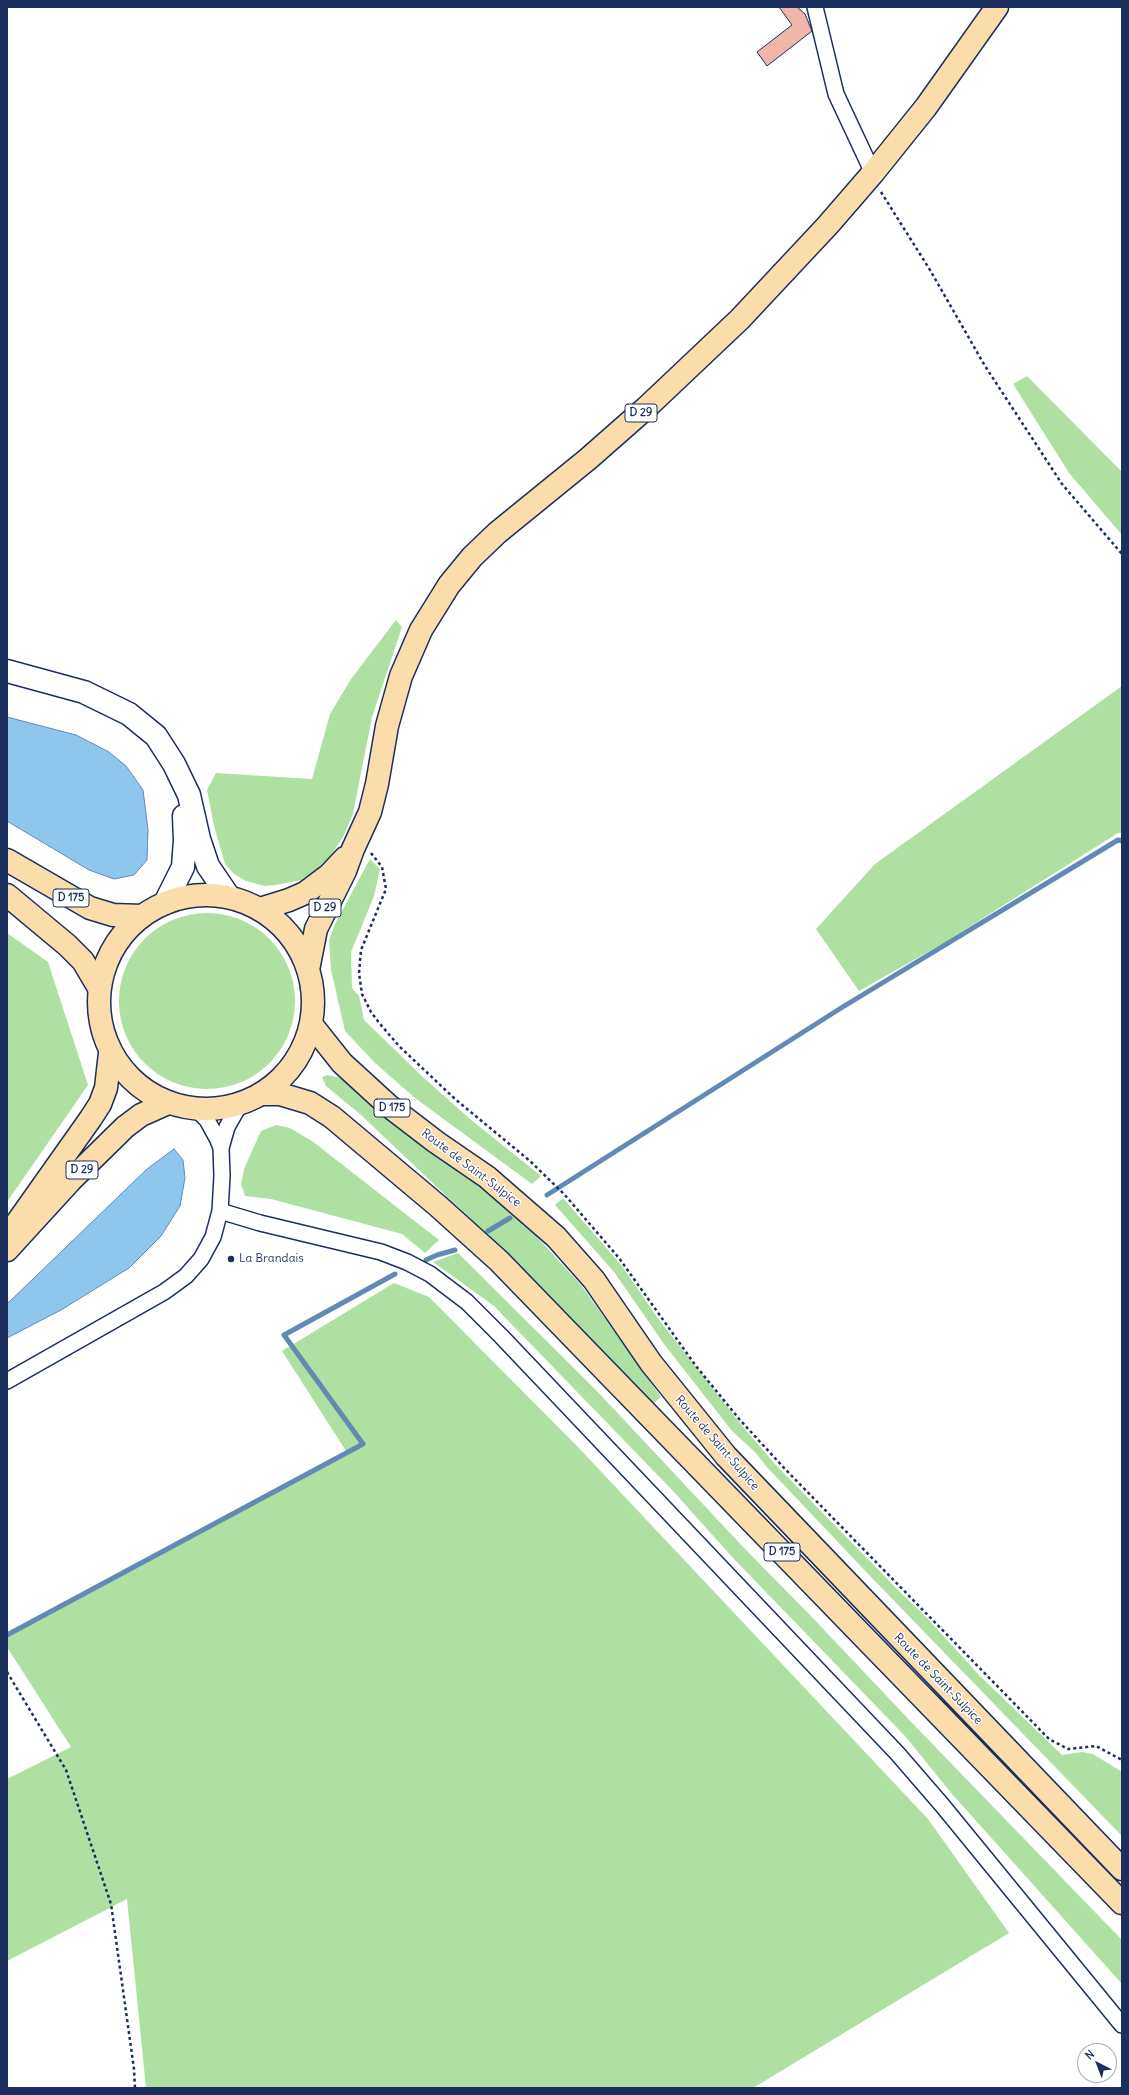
<!DOCTYPE html>
<html>
<head>
<meta charset="utf-8">
<style>
	body { margin:0 }
	#map { position:relative; width:1129px; height:2095px; overflow:hidden; background:#fff; font-family:Delius,sans-serif }
	canvas { display:block }
	.frame { position:absolute; inset:0; border:8px solid #1b2f5e; pointer-events:none }
	.north { position:absolute; left:1077px; top:2043px; width:40px; height:40px; box-sizing:border-box; background:#fff; border:1px solid #a4acbf; border-radius:50%; rotate:318deg; font-size:11px; font-weight:700; line-height:16px; text-align:center; color:#1b2f5e }
	.north::after { content:''; display:block; margin:auto; width:14px; height:18px; background:#1b2f5e; clip-path:polygon(50% 0,100% 100%,50% 72%,0 100%) }
</style>
</head>
<body>
<div id="map">
<canvas width="1129" height="2095"></canvas>
<div class="frame"></div>
<div class="north">N</div>
</div>
<script>
const c = document.querySelector('canvas').getContext('2d');
c.lineJoin = 'round';
function fill(path, color) { c.fillStyle = color; c.fill(path, 'evenodd'); }
const poly = rows => new Path2D(rows.map(r => 'M' + r).join(''));
function stroke(path, color, width, dash) { c.strokeStyle = color; c.lineWidth = width; c.lineCap = dash ? 'butt' : 'round'; c.setLineDash(dash || []); c.stroke(path); }
function drawText(font, color, halo, rows, align = 'center') {
  c.font = font + ' Delius,sans-serif'; c.lineWidth = 3; c.setLineDash([]); c.textBaseline = 'middle'; c.strokeStyle = halo; c.fillStyle = color; for (const [text, x, y, turn = 0] of rows) {
    c.save(); c.translate(x, y); c.rotate((+turn || 0) * Math.PI / 180); c.textAlign = isNaN(turn) ? turn : align; if (halo) c.strokeText(text, 0, 0); c.fillText(text, 0, 0); c.restore();
  }
}
fill(poly([
	[1027,376,1122,472,1122,535,1069,473,1013,384],
	[396,620,402,627,372,717,353,814,343,837,331,855,318,868,301,880,276,885,264,886,246,881,234,874,225,864,214,826,207,790,216,773,312,779,330,714,351,679],
	[1122,686,1122,833,1118,833,942,944,859,991,816,929,875,864],
	[370,859,380,869,374,896,351,952,352,988,359,996,364,1020,424,1078,470,1119,541,1176,532,1184,415,1098,375,1063,345,1031,331,970,329,940,335,924],
	'119 1001a88 88 0 1 1 176 0a88 88 0 1 1-176 0Z',
	[7,933,48,962,88,1085,7,1202],
	[328,1075,340,1078,402,1131,468,1177,539,1239,581,1285,661,1397,653,1404,515,1261,361,1115,326,1086,322,1077],
	[276,1125,290,1128,312,1141,439,1240,425,1253,402,1234,271,1199,245,1196,241,1184,244,1169,261,1131],
	[563,1198,622,1266,657,1317,739,1422,774,1463,898,1590,926,1617,979,1675,1062,1755,1082,1752,1093,1754,1122,1772,1122,1836,870,1576,766,1466,755,1452,732,1431,664,1344,614,1272,555,1205],
	[458,1253,596,1390,745,1549,809,1614,916,1727,1122,1940,1122,1984,952,1794,905,1736,734,1559,673,1491,494,1306,433,1262],
	[394,1283,429,1297,576,1445,928,1819,1009,1933,753,2088,146,2088,127,1899,7,1961,7,1779,71,1747,7,1647,7,1636,348,1454,282,1351]
]), '#ade0a1');
const water = poly([
	[7,717,76,735,109,752,126,766,143,790,148,830,147,860,134,875,114,879,89,870,7,821,7,717],
	[174,1149,183,1160,185,1178,180,1206,161,1236,129,1268,61,1310,7,1338,7,1304,147,1169,174,1149]
]);
fill(water, '#8fc6ed');
stroke(water, '#618ab4', 1);
stroke(poly([
	[547,1195,841,1008,1118,840,1122,841],
	[488,1231,510,1218],
	[426,1260,437,1255,455,1250],
	[7,1635,363,1444,284,1335,395,1274]
]), '#618ab4', 5);
const building = poly([
	[779,7,797,7,805,14,812,31,767,66,757,52,792,25,779,7]
]);
fill(building, '#f0b6aa');
stroke(building, '#1b2f5e', 1);
const street = poly([
	[815,7,836,94,873,173],
	[221,1148,227,1127,240,1104],
	[220,1211,260,1223,381,1252,407,1262,430,1274,467,1302,501,1336,897,1753,942,1805,1122,2025],
	[7,1381,164,1292,186,1276,201,1259,213,1237,220,1211,222,1176,221,1148,218,1140,207,1120,197,1110]
]);
const secondary = poly([
	[7,671,84,692,129,714,156,736,174,764,189,795,199,839,208,866,229,897],
	[165,903,183,867,185,840,184,816]
]);
const primary = poly([
	'99 1002a107 107 0 1 1 214 0a107 107 0 1 1-214 0Z',
	[260,909,289,900,305,893,329,875,345,858],
	[308,970,316,929,345,871,353,849,370,812,377,784,387,726,401,676,421,630,449,585,472,557,497,533,588,459,646,408,740,319,828,225,873,173,926,107,997,7],
	[16,1224,91,1118,100,1104,106,1088,110,1053],
	[7,1250,71,1180,125,1127,141,1115,168,1103]
]);
const highway = poly([
	[7,860,90,908,113,915,142,916],
	[7,895,67,945,83,961,99,988],
	[311,1024,342,1063,389,1106,436,1142,487,1177,556,1237,594,1280,651,1363,726,1456,1122,1869],
	[262,1094,280,1094,310,1103,332,1117,438,1206,499,1261,1122,1903]
]);
stroke(street, '#1b2f5e', 18);
stroke(secondary, '#1b2f5e', 25);
stroke(primary, '#1b2f5e', 25);
stroke(highway, '#1b2f5e', 25);
stroke(poly([
	[881,192,930,270,985,366,1062,484,1122,554],
	[371,853,382,867,386,889,361,950,359,973,362,994,371,1012,380,1024,399,1046,455,1099,530,1161,564,1194,619,1258,696,1366,740,1420,785,1469,1049,1739,1068,1749,1096,1746,1122,1760],
	[7,1672,66,1770,111,1904,134,2069,135,2088]
]), '#1b2f5e', 2.5, [3, 3]);
stroke(street, '#fff', 15);
stroke(secondary, '#fff', 22);
stroke(primary, '#fbdcab', 22);
stroke(highway, '#fbdcab', 22);
for (const [x, y, r, color] of [
	[231,1259,4,"#1b2f5e"]
]) { const dot = new Path2D(); dot.arc(x, y, r, 0, 2 * Math.PI); c.fillStyle = color; c.fill(dot); stroke(dot, '#fff', 1.5); }
for (const [x, y, w] of [
	[641,413,32],
	[71,898,36],
	[325,908,32],
	[392,1108,36],
	[82,1170,32],
	[782,1552,36]
]) { const box = new Path2D(); box.roundRect(x - w / 2, y - 9, w, 18, 3); c.fillStyle = '#fff'; c.fill(box); stroke(box, '#1b2f5e', 1); }
drawText('bold 11px', '#1b2f5e', null, [
	["D 29",641,413],
	["D 175",71,898],
	["D 29",325,908],
	["D 175",392,1108],
	["D 29",82,1170],
	["D 175",782,1552]
]);
drawText('12px', '#1b2f5e', '#fff', [
	["Route de Saint-Sulpice",471,1168,37],
	["Route de Saint-Sulpice",717,1443,49],
	["Route de Saint-Sulpice",938,1679,46]
]);
drawText('12px', '#1b2f5e', '#fff', [
	["La Brandais",239,1259]
], 'left');
</script>
</body>
</html>
